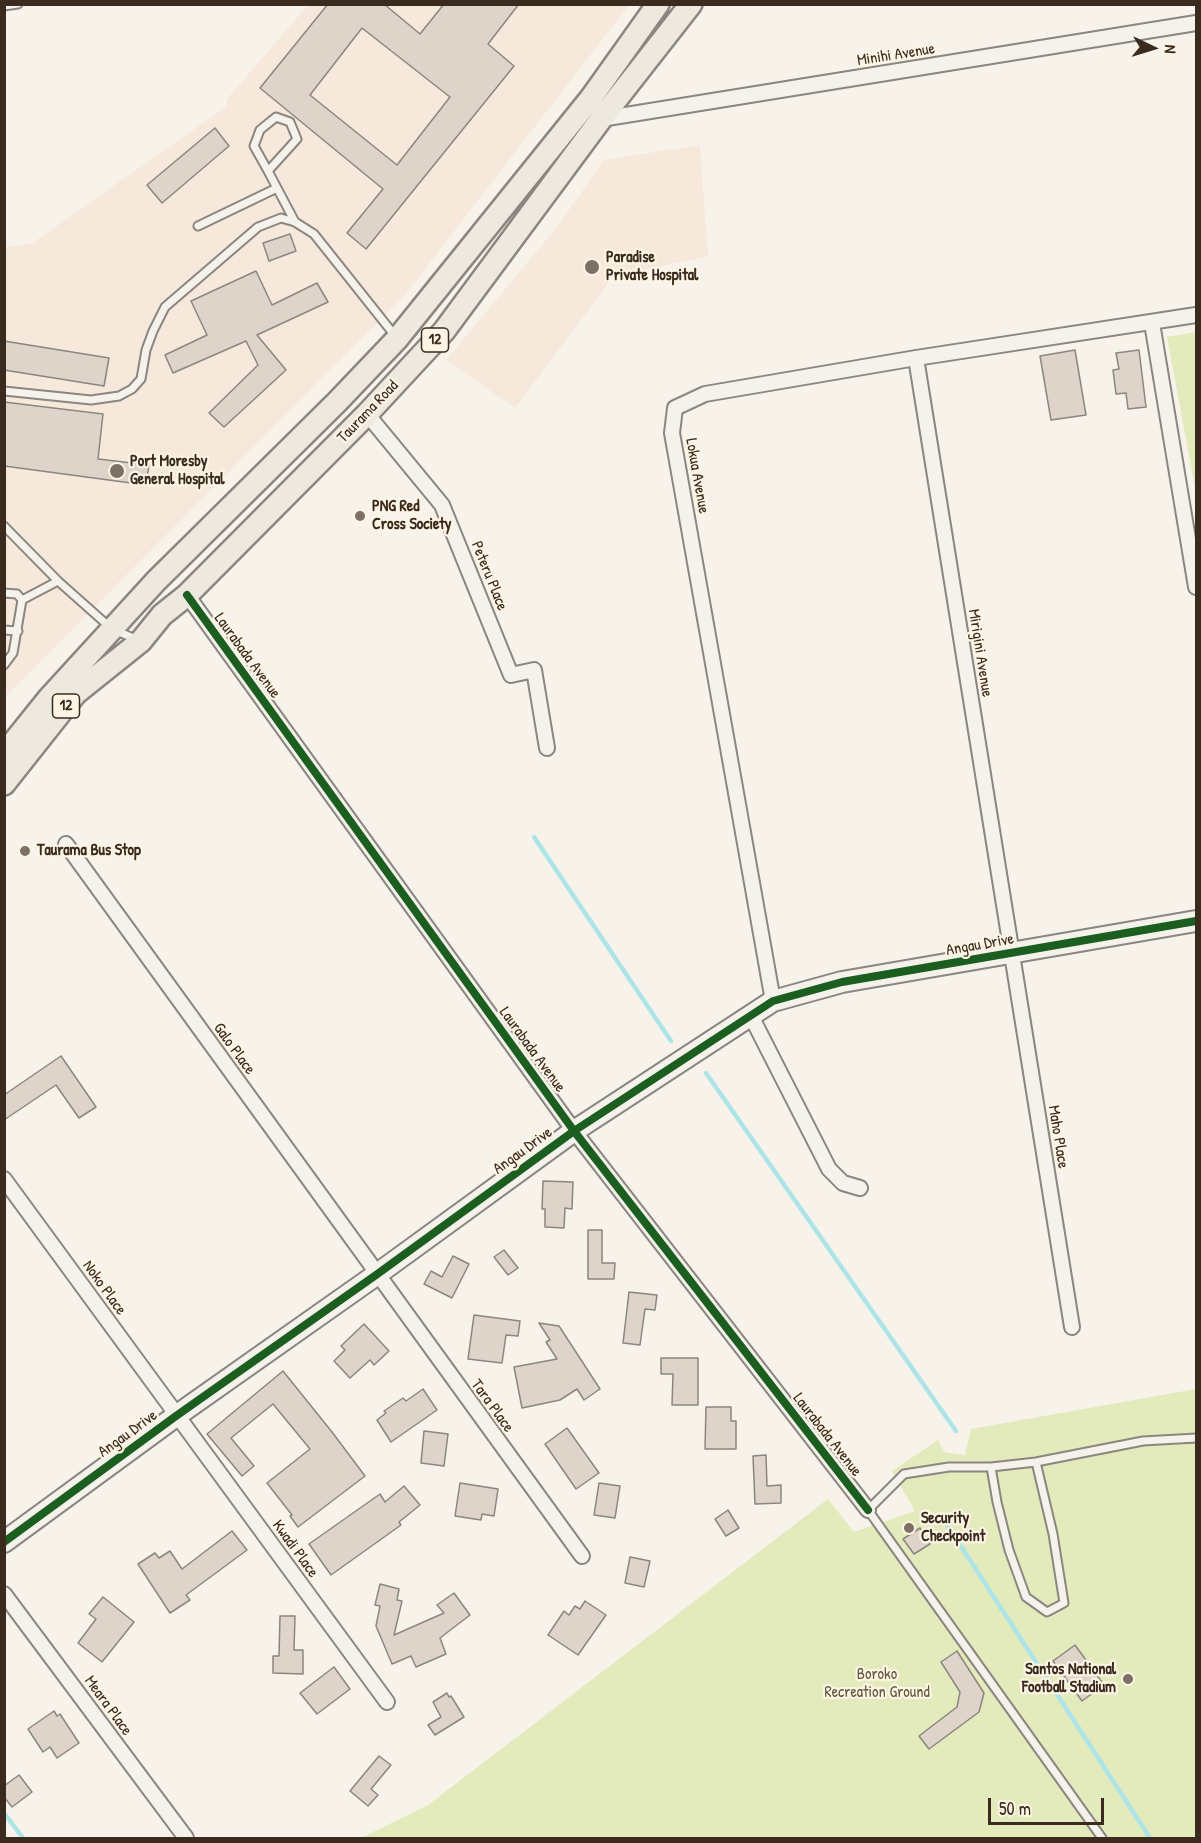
<!DOCTYPE html>
<html>
<head>
<meta charset="utf-8">
<style>
	body { margin:0 }
	#map { position:relative; width:1201px; height:1843px; overflow:hidden; background:#f7f3ea; font-family:"Patrick Hand",sans-serif }
	canvas { display:block }
	.frame { position:absolute; inset:0; border:6px solid #3b2a1e; pointer-events:none }
	.north { position:absolute; left:1123px; top:18px; width:60px; height:60px; -webkit-text-stroke:4px #fcf5e5; paint-order:stroke; rotate:94deg; font-size:16px; font-weight:700; line-height:24px; text-align:center; color:#3b2a1e }
	.north::after { content:''; display:block; margin:auto; width:21px; height:27px; background:#3b2a1e; clip-path:polygon(50% 0,100% 100%,50% 72%,0 100%) }
	.scale { position:absolute; left:988px; top:1798px; width:116px; height:27px; box-sizing:border-box; border:3px solid #3b2a1e; border-top:0; padding-left:8px; font-size:18px; line-height:21px; white-space:nowrap; color:#3b2a1e; -webkit-text-stroke:4px #fcf5e5; paint-order:stroke }
</style>
</head>
<body>
<div id="map">
<canvas width="1201" height="1843"></canvas>
<div class="frame"></div>
<div class="north">N</div>
<div class="scale">50 m</div>
</div>
<script>
const c = document.querySelector('canvas').getContext('2d');
c.lineJoin = 'round';
function fill(path, color) { c.fillStyle = color; c.fill(path, 'evenodd'); }
const poly = rows => new Path2D(rows.map(r => 'M' + r).join(''));
function stroke(path, color, width, dash) { c.strokeStyle = color; c.lineWidth = width; c.lineCap = dash ? 'butt' : 'round'; c.setLineDash(dash || []); c.stroke(path); }
function drawText(font, color, halo, rows, align = 'center') {
  c.font = font + ' "Patrick Hand",sans-serif'; c.lineWidth = 4.5; c.setLineDash([]); c.textBaseline = 'middle'; c.strokeStyle = halo; c.fillStyle = color; for (const [text, x, y, turn = 0] of rows) {
    c.save(); c.translate(x, y); c.rotate((+turn || 0) * Math.PI / 180); c.textAlign = isNaN(turn) ? turn : align; if (halo) c.strokeText(text, 0, 0); c.fillText(text, 0, 0); c.restore();
  }
}
fill(poly([
	[308,5,629,5,404,296,5,697,5,247,31,244,227,106,227,99],
	[700,145,708,256,613,277,515,408,446,360,557,227,604,160]
]), '#f6e9db');
fill(poly([
	[1196,332,1196,493,1167,337],
	[1196,1389,1196,1838,361,1838,428,1805,828,1499,854,1532,915,1511,892,1471,938,1440,944,1452,965,1455,971,1429]
]), '#e3eabb');
stroke(poly([
	[534,837,671,1041],
	[706,1073,956,1431],
	[942,1517,1150,1838],
	[4,1813,23,1838]
]), '#ade4e7', 4.5);
const building = poly([
	[328,4,384,4,420,34,444,4,519,4,488,44,514,66,366,249,347,233,383,189,260,88,328,4],
	[362,28,450,97,397,165,310,95,362,28],
	[215,128,229,146,162,203,147,185,215,128],
	[290,234,296,251,269,261,263,243,290,234],
	[256,271,272,305,317,283,328,302,257,335,286,370,224,427,209,413,258,365,246,341,173,373,165,355,207,335,191,301,256,271],
	[4,341,109,358,104,386,4,370,4,341],
	[1075,350,1086,415,1051,420,1040,356,1075,350],
	[1139,350,1146,407,1128,409,1126,393,1116,394,1113,370,1119,369,1116,353,1139,350],
	[4,402,103,414,98,459,149,465,146,485,4,466,4,402],
	[61,1056,96,1107,79,1118,56,1085,4,1120,4,1095,61,1056],
	[543,1181,573,1182,572,1209,565,1208,564,1228,545,1227,545,1209,542,1209,543,1181],
	[588,1230,602,1230,602,1263,615,1263,614,1279,588,1279,588,1230],
	[504,1250,518,1268,508,1275,494,1257,504,1250],
	[453,1256,469,1264,452,1298,424,1284,431,1271,442,1277,453,1256],
	[629,1292,657,1295,655,1310,645,1309,640,1345,623,1343,629,1292],
	[474,1315,520,1321,518,1336,506,1335,502,1363,468,1359,474,1315],
	[539,1323,559,1326,600,1389,584,1400,577,1389,560,1400,522,1408,514,1367,557,1359,546,1342,550,1340,539,1323],
	[364,1324,389,1351,374,1365,370,1360,350,1378,334,1361,345,1350,341,1346,364,1324],
	[661,1358,698,1358,698,1405,672,1405,673,1374,661,1374,661,1358],
	[283,1371,332,1432,365,1476,298,1527,290,1516,292,1515,267,1483,310,1449,273,1404,231,1438,254,1466,242,1476,207,1434,283,1371],
	[423,1389,437,1410,391,1442,377,1420,386,1413,384,1411,403,1398,406,1401,423,1389],
	[706,1407,731,1407,731,1421,736,1421,736,1449,705,1449,706,1407],
	[567,1428,599,1473,576,1489,545,1444,567,1428],
	[424,1431,448,1434,444,1466,421,1463,424,1431],
	[766,1455,767,1486,781,1485,781,1503,755,1504,753,1456,766,1455],
	[460,1483,498,1489,494,1516,482,1514,481,1520,455,1516,460,1483],
	[599,1483,620,1486,615,1518,594,1515,599,1483],
	[404,1486,420,1505,399,1522,401,1525,331,1575,309,1544,380,1494,385,1502,404,1486],
	[728,1510,739,1528,726,1536,715,1519,728,1510],
	[920,1528,930,1544,914,1554,903,1539,920,1528],
	[232,1531,247,1550,186,1595,190,1600,170,1613,138,1564,155,1553,159,1558,170,1551,182,1569,232,1531],
	[630,1557,650,1561,644,1587,625,1583,630,1557],
	[380,1584,399,1589,397,1600,402,1601,394,1635,444,1613,437,1605,454,1593,470,1615,440,1638,446,1654,416,1667,411,1656,392,1664,376,1626,380,1606,375,1605,380,1584],
	[103,1597,134,1622,102,1662,78,1643,96,1619,89,1614,103,1597],
	[585,1601,606,1615,578,1655,548,1635,564,1611,569,1615,575,1606,580,1609,585,1601],
	[280,1616,295,1616,294,1650,303,1650,303,1674,273,1673,273,1656,279,1656,280,1616],
	[1075,1645,1104,1685,1082,1701,1053,1661,1075,1645],
	[957,1651,984,1693,979,1712,929,1749,919,1736,957,1707,960,1692,941,1662,957,1651],
	[334,1667,350,1689,317,1714,300,1693,334,1667],
	[447,1693,449,1697,451,1696,464,1717,435,1735,428,1725,441,1717,433,1702,447,1693],
	[54,1711,57,1716,60,1714,79,1743,57,1758,50,1747,43,1752,28,1729,54,1711],
	[379,1756,391,1765,371,1789,378,1795,368,1806,350,1791,379,1756],
	[19,1775,32,1792,12,1807,4,1797,4,1786,19,1775]
]);
fill(building, '#dfd4ca');
stroke(building, '#8b867f', 1.5);
const lane = poly([
	[4,6,18,4],
	[268,171,297,139,290,122,276,117,260,130,254,146,268,171,295,222],
	[198,226,277,188],
	[4,391,91,400,119,396,132,389,141,379,146,350,153,331,165,307,258,227,281,218,295,222,314,234,396,337],
	[4,526,58,581,112,629,138,640],
	[4,593,17,594,22,600],
	[4,630,18,631],
	[4,665,13,653,22,600,58,581],
	[991,1467,997,1502,1009,1550,1026,1597,1047,1612,1064,1603,1053,1534,1036,1462],
	[1102,1838,868,1510,904,1474,949,1467,991,1467,1036,1462,1143,1441,1196,1438]
]);
const street = poly([
	[601,119,1196,23],
	[1152,323,1196,587],
	[916,358,1072,1327],
	[367,414,442,505,511,675,534,670,547,748],
	[187,595,574,1131,868,1510],
	[66,844,582,1556],
	[773,1001,672,433,675,408,705,394,916,358,1196,315],
	[750,1014,829,1169,843,1183,860,1188],
	[4,1179,387,1702],
	[4,1594,186,1838]
]);
const secondary = poly([
	[4,1542,176,1416,376,1275,574,1131,773,1001,842,982,1196,921]
]);
const primary = poly([
	[4,754,49,698,156,581,337,402,397,339,591,98,658,4],
	[4,784,76,693,141,641,162,615,187,595,367,414,444,331,601,119,691,4]
]);
stroke(lane, '#8b867f', 11);
stroke(street, '#8b867f', 18);
stroke(secondary, '#8b867f', 24);
stroke(primary, '#8b867f', 26);
stroke(lane, '#f5f2ec', 7);
stroke(street, '#f5f2ec', 14);
stroke(secondary, '#f5f2ec', 20);
stroke(primary, '#eee9df', 21);
stroke(poly([
	[187,595,574,1131,868,1510],
	[4,1542,176,1416,376,1275,574,1131,773,1001,842,982,1196,921]
]), '#1b5e20', 8);
for (const [x, y, r, color] of [
	[592,267,8,"#7d7065"],
	[117,471,8,"#7d7065"],
	[360,516,6,"#7d7065"],
	[25,851,6,"#7d7065"],
	[909,1528,6,"#7d7065"],
	[1128,1679,6,"#7d7065"]
]) { const dot = new Path2D(); dot.arc(x, y, r, 0, 2 * Math.PI); c.fillStyle = color; c.fill(dot); stroke(dot, '#fcf5e5', 2); }
for (const [x, y, w] of [
	[435,340,27],
	[66,706,27]
]) { const box = new Path2D(); box.roundRect(x - w / 2, y - 12, w, 24, 4.5); c.fillStyle = '#fcf5e5'; c.fill(box); stroke(box, '#3b2a1e', 1.5); }
drawText('bold 15px', '#3b2a1e', null, [
	["12",435,340],
	["12",66,706]
]);
drawText('16px', '#3b2a1e', '#fcf5e5', [
	["Minihi Avenue",896,55,-9],
	["Taurama Road",368,412,-46],
	["Lokua Avenue",697,476,80],
	["Peteru Place",489,576,68],
	["Mirigini Avenue",980,653,81],
	["Laurabada Avenue",247,656,54],
	["Angau Drive",980,945,-10],
	["Galo Place",234,1049,54],
	["Laurabada Avenue",532,1050,54],
	["Maho Place",1058,1137,81],
	["Angau Drive",523,1151,-36],
	["Noko Place",104,1288,54],
	["Tara Place",492,1406,54],
	["Angau Drive",128,1434,-36],
	["Laurabada Avenue",827,1435,52],
	["Kwadi Place",295,1549,54],
	["Meara Place",108,1706,54]
]);
drawText('bold 16px', '#3b2a1e', '#fcf5e5', [
	["Paradise",606,258],
	["Private Hospital",606,276],
	["Port Moresby",130,462],
	["General Hospital",130,480],
	["PNG Red",372,507],
	["Cross Society",372,525],
	["Taurama Bus Stop",37,851],
	["Security",921,1519],
	["Checkpoint",921,1537],
	["Santos National",1116,1670,"right"],
	["Football Stadium",1116,1688,"right"]
], 'left');
drawText('16px', '#61583c', '#fcf5e5', [
	["Boroko",877,1675],
	["Recreation Ground",877,1693]
]);
</script>
</body>
</html>
